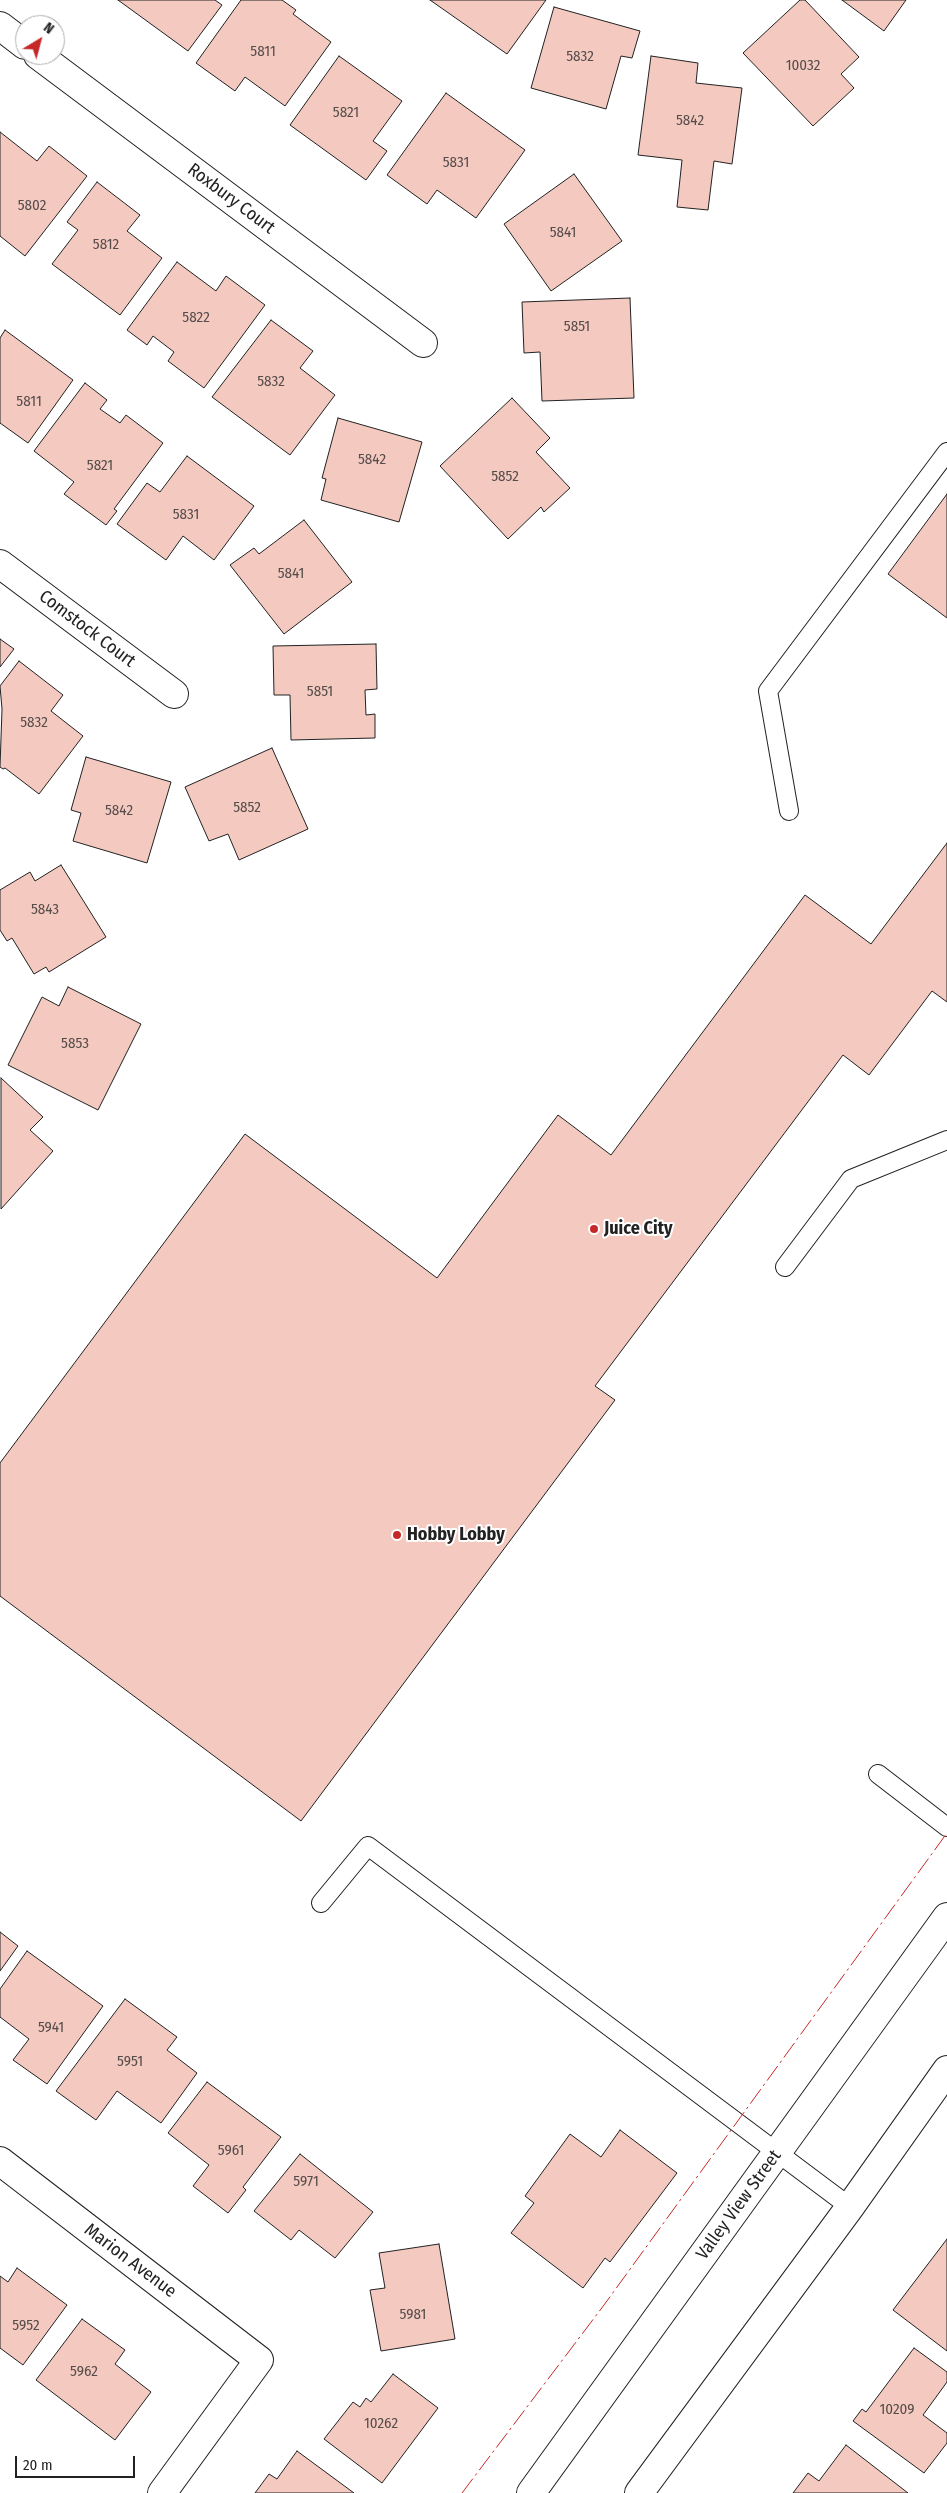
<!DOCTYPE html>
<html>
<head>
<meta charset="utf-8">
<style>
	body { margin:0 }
	#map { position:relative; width:947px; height:2493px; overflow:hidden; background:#fff; font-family:"Fira Sans Condensed",sans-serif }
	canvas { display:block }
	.north { position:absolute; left:15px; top:15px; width:50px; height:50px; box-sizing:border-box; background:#fff; border:1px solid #a7a7a7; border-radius:50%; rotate:37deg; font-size:14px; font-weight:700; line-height:20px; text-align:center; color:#222 }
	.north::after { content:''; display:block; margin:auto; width:18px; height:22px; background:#c62828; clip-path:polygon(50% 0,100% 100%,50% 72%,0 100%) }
	.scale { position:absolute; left:15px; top:2456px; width:120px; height:22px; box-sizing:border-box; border:2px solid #222; border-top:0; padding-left:6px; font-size:15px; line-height:18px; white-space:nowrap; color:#222; -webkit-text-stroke:4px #fff; paint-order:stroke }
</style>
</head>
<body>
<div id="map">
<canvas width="947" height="2493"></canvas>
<div class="north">N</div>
<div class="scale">20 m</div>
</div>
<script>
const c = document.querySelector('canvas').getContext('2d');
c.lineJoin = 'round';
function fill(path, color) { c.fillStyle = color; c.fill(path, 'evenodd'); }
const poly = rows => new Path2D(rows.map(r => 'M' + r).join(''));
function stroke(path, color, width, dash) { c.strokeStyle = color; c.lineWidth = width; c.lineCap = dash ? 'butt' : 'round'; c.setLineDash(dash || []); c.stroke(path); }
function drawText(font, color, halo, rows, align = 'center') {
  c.font = font + ' "Fira Sans Condensed",sans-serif'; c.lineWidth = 4; c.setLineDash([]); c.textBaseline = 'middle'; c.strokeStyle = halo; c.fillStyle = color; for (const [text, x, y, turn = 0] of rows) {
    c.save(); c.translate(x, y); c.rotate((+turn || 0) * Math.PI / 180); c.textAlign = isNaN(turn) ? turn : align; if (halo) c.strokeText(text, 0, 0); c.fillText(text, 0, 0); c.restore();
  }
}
const building = poly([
	[118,0,215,0,222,5,188,51,118,0],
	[241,0,282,0,296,10,293,14,331,42,285,106,245,77,235,91,196,63,241,0],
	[430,0,546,0,507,54,430,0],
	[800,0,805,0,859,57,841,74,854,88,813,126,743,53,800,0],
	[842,0,906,0,884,31,842,0],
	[554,7,640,31,632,58,621,56,606,109,531,88,554,7],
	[339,56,402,101,373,141,387,151,366,180,290,125,339,56],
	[651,56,698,63,696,83,742,88,732,164,714,161,708,210,677,207,682,160,638,155,651,56],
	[446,93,525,150,476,218,437,190,427,204,387,175,446,93],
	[0,132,37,161,49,146,87,176,25,256,0,236,0,132],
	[574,174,622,241,551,291,504,224,574,174],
	[97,182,140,215,127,231,162,258,120,315,52,264,78,230,67,222,97,182],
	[177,262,216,291,226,276,265,305,204,388,168,361,174,352,153,336,147,345,127,330,177,262],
	[630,298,634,398,542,401,540,352,524,353,522,302,630,298],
	[271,320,313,351,300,368,335,395,290,455,212,397,271,320],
	[5,330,73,380,28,443,0,423,0,338,5,330],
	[85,383,107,400,100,409,120,423,126,415,163,443,114,509,117,511,106,525,64,494,74,482,34,451,85,383],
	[512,398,550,438,536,452,570,488,544,512,541,507,508,539,440,466,512,398],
	[338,418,422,442,399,522,321,500,326,479,322,478,338,418],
	[187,456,254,506,214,560,183,536,166,560,117,524,147,483,160,492,187,456],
	[947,494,947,618,888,574,947,494],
	[304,520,352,582,284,634,230,565,254,548,259,554,304,520],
	[0,639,14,649,0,667,0,639],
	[376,644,377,689,365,690,366,715,375,714,375,738,291,740,290,695,274,695,273,646,376,644],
	[19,661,63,695,51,711,83,736,39,794,5,768,3,769,0,767,2,709,0,686,19,661],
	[272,748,308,829,239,860,228,834,209,841,185,787,272,748],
	[86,757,171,782,147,863,73,841,81,813,71,810,86,757],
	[947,843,947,1002,932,991,869,1075,843,1055,595,1386,615,1400,301,1821,0,1596,0,1463,245,1134,437,1278,558,1115,611,1155,805,895,871,944,947,843],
	[61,865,106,937,49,972,46,967,34,974,12,938,7,941,0,930,0,890,30,872,35,881,61,865],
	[68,987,141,1024,98,1110,8,1065,42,997,59,1006,68,987],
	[1,1078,43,1117,30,1130,53,1151,1,1209,1,1078],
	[0,1932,18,1946,0,1971,0,1932],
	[27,1951,103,2006,47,2084,13,2060,29,2039,0,2017,0,1989,27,1951],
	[125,1999,177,2037,167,2050,197,2073,161,2123,117,2091,96,2120,56,2091,125,1999],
	[207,2082,281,2137,243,2187,246,2190,228,2213,193,2186,209,2165,168,2133,207,2082],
	[620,2130,677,2173,610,2262,605,2258,583,2288,511,2233,534,2203,525,2196,570,2134,601,2157,620,2130],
	[300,2154,373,2212,335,2258,299,2230,291,2240,254,2211,300,2154],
	[947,2239,947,2351,893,2310,947,2239],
	[439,2244,455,2339,381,2351,370,2290,385,2288,379,2253,439,2244],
	[17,2268,67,2305,23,2365,0,2348,0,2276,8,2282,17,2268],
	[82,2319,125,2350,115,2364,151,2392,115,2440,36,2380,82,2319],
	[914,2348,947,2372,947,2382,923,2415,947,2433,947,2443,924,2473,853,2421,862,2409,866,2412,914,2348],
	[393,2374,438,2408,382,2483,324,2439,353,2402,360,2407,366,2398,371,2402,393,2374],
	[846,2445,908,2493,793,2493,808,2473,819,2481,846,2445],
	[297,2451,354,2493,255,2493,269,2474,277,2479,297,2451]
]);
fill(building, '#f3c9c0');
stroke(building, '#222', 1);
const lane = poly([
	[789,811,768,691,947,452],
	[785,1267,851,1179,947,1140],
	[878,1774,947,1827],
	[321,1903,368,1846,850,2207]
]);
const street = poly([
	[0,26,25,45],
	[38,55,423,343],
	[0,564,174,694],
	[0,2161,259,2360,162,2493]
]);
const primary = poly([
	[531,2493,947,1917],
	[639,2493,850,2207,947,2070]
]);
stroke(lane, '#222', 20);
stroke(street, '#222', 30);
stroke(primary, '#222', 30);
stroke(lane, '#fff', 18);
stroke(street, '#fff', 28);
stroke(primary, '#fff', 28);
stroke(poly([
	[462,2493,604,2305,947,1833]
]), '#c62828', 1, [18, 4, 2.5, 4]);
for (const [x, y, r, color] of [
	[594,1229,5,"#c62828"],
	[397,1535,5,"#c62828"]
]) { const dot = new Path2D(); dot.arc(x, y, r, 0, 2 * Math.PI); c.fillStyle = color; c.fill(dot); stroke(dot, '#fff', 2); }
drawText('15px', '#564c4a', null, [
	["5811",263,52],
	["5832",580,57],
	["10032",803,66],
	["5821",346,113],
	["5842",690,121],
	["5831",456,163],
	["5802",32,206],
	["5841",563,233],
	["5812",106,245],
	["5822",196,318],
	["5851",577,327],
	["5832",271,382],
	["5811",29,402],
	["5842",372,460],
	["5821",100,466],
	["5852",505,477],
	["5831",186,515],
	["5841",291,574],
	["5851",320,692],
	["5832",34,723],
	["5852",247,808],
	["5842",119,811],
	["5843",45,910],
	["5853",75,1044],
	["5941",51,2028],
	["5951",130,2062],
	["5961",231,2151],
	["5971",306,2182],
	["5981",413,2315],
	["5952",26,2326],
	["5962",84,2372],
	["10209",897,2410],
	["10262",381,2424]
]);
drawText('18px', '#222', '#fff', [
	["Roxbury Court",231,199,37],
	["Comstock Court",87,629,37],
	["Valley View Street",739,2205,-54],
	["Marion Avenue",130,2261,37]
]);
drawText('bold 18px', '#222', '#fff', [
	["Juice City",604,1229],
	["Hobby Lobby",407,1535]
], 'left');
</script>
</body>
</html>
